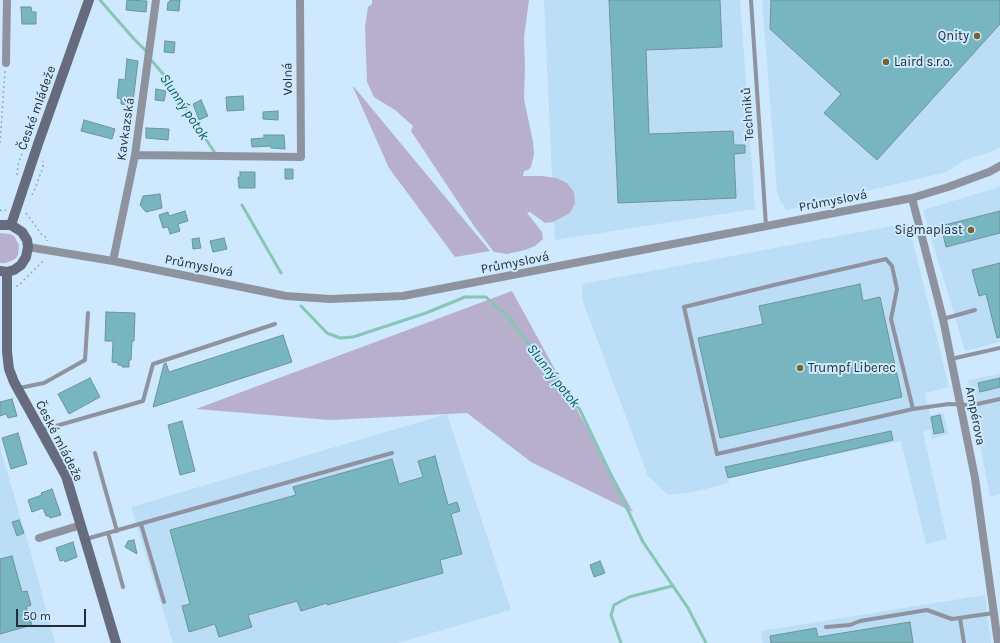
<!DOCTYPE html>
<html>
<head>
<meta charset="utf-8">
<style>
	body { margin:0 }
	#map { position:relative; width:1000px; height:643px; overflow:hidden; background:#cee9fd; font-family:Karla,sans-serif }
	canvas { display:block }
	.scale { position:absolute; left:16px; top:609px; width:70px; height:18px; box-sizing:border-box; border:2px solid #242e36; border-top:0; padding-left:5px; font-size:12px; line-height:14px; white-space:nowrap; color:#242e36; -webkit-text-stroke:3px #cee9fd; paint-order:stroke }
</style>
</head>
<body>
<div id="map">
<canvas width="1000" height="643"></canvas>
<div class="scale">50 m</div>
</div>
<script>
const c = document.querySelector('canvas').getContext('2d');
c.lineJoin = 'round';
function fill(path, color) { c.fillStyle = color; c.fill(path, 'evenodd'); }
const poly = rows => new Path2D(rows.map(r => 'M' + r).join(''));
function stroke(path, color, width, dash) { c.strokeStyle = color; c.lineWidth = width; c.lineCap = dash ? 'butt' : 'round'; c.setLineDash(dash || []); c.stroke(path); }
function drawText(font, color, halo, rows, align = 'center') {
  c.font = font + ' Karla,sans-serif'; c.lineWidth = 4; c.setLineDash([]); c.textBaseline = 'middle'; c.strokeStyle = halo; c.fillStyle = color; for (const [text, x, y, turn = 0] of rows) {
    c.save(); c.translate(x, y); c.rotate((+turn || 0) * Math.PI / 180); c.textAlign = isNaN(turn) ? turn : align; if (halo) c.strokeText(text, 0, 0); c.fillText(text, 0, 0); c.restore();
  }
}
fill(poly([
	[544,0,740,0,755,209,555,240,554,222,569,213,556,178,552,177],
	[762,0,1000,0,1000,147,991,152,964,160,947,172,786,210,780,200,777,192],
	[1000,185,1000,342,965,351,923,210,996,188],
	[908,223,949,387,925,393,930,415,943,413,949,434,932,439,930,430,923,432,947,539,926,544,901,441,817,458,728,478,729,483,693,492,668,495,648,476,582,299,582,284],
	[1000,374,1000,494,990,497,968,380],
	[447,414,511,610,398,643,173,643,131,507],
	[0,448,31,553,55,643,0,643],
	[985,595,991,643,763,643,761,631]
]), '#bbddf5');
fill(poly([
	[372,0,529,0,524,37,525,67,524,99,533,142,534,154,531,167,528,170,524,171,523,176,542,176,556,178,567,183,574,192,575,203,570,213,553,222,545,223,530,212,527,213,542,232,543,239,535,246,525,250,507,254,494,252,474,226,411,131,413,126,395,110,374,97,367,82,365,27,368,7,372,4],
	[353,87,354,87,490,251,455,257,389,168],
	[0,233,10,234,14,236,19,245,18,255,15,259,6,263,0,263],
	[512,291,633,512,531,462,467,413,330,420,196,409]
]), '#b7afcc');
stroke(poly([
	[100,0,134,39,146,51],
	[152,61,164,75,215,153],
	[242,205,281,273],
	[301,306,327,333,340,338,353,337,426,313,465,297,486,297,508,317,580,410,643,542,688,608,706,643],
	[621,643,611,615,614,605,629,597,672,586]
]), '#87c5b7', 3);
const building = poly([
	[127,0,147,1,146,12,126,10,127,0],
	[170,0,180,0,179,11,167,10,168,2,170,2,170,0],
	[609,0,720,0,722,47,646,50,649,134,733,131,734,145,745,145,745,153,734,154,736,198,618,203,609,0],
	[771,0,1000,0,1000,24,877,160,824,113,841,94,770,29,771,0],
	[21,7,31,7,32,12,36,12,36,24,22,24,21,7],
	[165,41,175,42,174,53,164,52,165,41],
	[127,59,138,61,133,102,128,101,128,105,121,104,121,99,117,98,119,79,125,80,127,59],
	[156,89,166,91,164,101,155,100,156,89],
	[243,96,244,110,227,111,226,97,243,96],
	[201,100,208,116,199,120,193,104,201,100],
	[278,111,278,120,263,119,263,112,278,111],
	[84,120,115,129,112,139,81,131,84,120],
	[146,128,169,129,168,140,146,138,146,128],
	[264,135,284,135,285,149,271,148,271,146,252,147,251,139,264,138,264,135],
	[285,169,293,169,293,179,285,179,285,169],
	[240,172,255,172,255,188,239,188,238,177,240,177,240,172],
	[160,194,162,208,146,212,140,205,143,196,160,194],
	[185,211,188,221,178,224,180,231,170,234,168,227,163,228,159,215,168,212,169,216,185,211],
	[1000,211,1000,233,946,247,941,226,1000,211],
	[199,238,201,248,193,249,192,239,199,238],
	[224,238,227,249,213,252,210,241,224,238],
	[1000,263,1000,337,997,338,986,294,979,296,972,270,1000,263],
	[860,284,863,301,880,297,902,397,720,438,698,338,763,324,759,306,860,284],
	[106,312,135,313,134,341,132,341,131,360,129,360,129,367,122,367,122,365,118,365,118,363,112,362,113,341,105,341,106,312],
	[283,335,292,362,153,407,164,364,166,363,169,372,283,335],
	[90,378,100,397,69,414,58,394,90,378],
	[1000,378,1000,387,980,392,978,383,1000,378],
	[12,399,17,416,8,418,6,414,0,416,0,402,12,399],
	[940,415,944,432,934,434,931,417,940,415],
	[182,421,195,471,180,475,168,425,182,421],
	[891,431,893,440,728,478,725,467,891,431],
	[18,433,27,464,11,469,2,438,18,433],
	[435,456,448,505,457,502,460,511,451,514,462,554,440,560,443,573,327,605,327,603,301,611,297,601,248,615,252,627,219,637,215,624,189,632,182,606,190,604,170,530,296,495,293,487,392,459,399,484,423,477,418,461,435,456],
	[52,489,61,515,50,518,49,516,46,516,43,508,32,512,28,500,42,495,41,493,52,489],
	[19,520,24,533,17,536,12,522,19,520],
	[134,540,137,554,125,547,128,541,134,540],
	[73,542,77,557,65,562,64,560,60,561,56,548,73,542],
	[12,556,22,592,27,591,31,605,26,607,32,625,0,634,0,559,12,556],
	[600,561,605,573,594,577,590,565,600,561],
	[910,622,913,643,771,643,770,636,816,628,818,637,910,622]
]);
fill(building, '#77b6c0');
stroke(building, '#709398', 1);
stroke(poly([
	[0,143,5,71],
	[17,175,18,165,25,145],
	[32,195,35,189,43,167,43,161],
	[0,210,2,211,6,210],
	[26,213,42,235,47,238,47,241],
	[16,286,18,286,45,259]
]), '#96abbc', 1.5, [2, 3]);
stroke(poly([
	[751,0,766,226],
	[943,319,975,310],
	[951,359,1000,348],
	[19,388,44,383,85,360,88,313],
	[913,409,891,319,897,289,892,266,886,259,774,285,684,307,717,454,913,409,949,404,973,405,1000,399],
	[42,430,143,401,153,364,275,324],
	[95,453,117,531],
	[141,524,164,602],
	[108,533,123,587],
	[86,539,392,453],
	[960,618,964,643],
	[826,627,850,625,860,621,927,610,952,619,994,613]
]), '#8f939f', 4);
stroke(poly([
	[6,63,7,0],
	[135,155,301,157,300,0],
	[912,198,943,319,975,478,998,643],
	[28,247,113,261,286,296,330,299,403,296,912,198,948,187,989,172,1000,166],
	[113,261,135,155,156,0],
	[39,538,81,525]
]), '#8f939f', 8);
stroke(poly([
	[0,225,11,225,22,232,27,240,28,247,26,257,21,265,14,270,7,272,0,271],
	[11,225,38,144,89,0],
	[7,272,7,352,9,369,14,382,66,476,116,643]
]), '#666c7d', 10);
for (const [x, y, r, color] of [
	[977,36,4,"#766331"],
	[886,62,4,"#766331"],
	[971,230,4,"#766331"],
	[800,368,4,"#766331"]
]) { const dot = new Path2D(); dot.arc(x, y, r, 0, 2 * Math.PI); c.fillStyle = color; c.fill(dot); stroke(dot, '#cee9fd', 1.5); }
drawText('13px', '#242e36', '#cee9fd', [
	["Qnity",969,36],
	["Laird s.r.o.",894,62,"left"],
	["Sigmaplast",963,230],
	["Trumpf Liberec",808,368,"left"]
], 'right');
drawText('13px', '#242e36', '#cee9fd', [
	["Volná",288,79,-91],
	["České mládeže",37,108,-70],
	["Techniků",748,114,-94],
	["Kavkazská",126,129,-82],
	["Průmyslová",833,201,-11],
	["Průmyslová",515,263,-11],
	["Průmyslová",199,266,11],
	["Ampérova",975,416,79],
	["České mládeže",59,441,63]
]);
drawText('italic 14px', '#035c4f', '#cee9fd', [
	["Slunný potok",184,107,56],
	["Slunný potok",553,376,52]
]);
</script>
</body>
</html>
